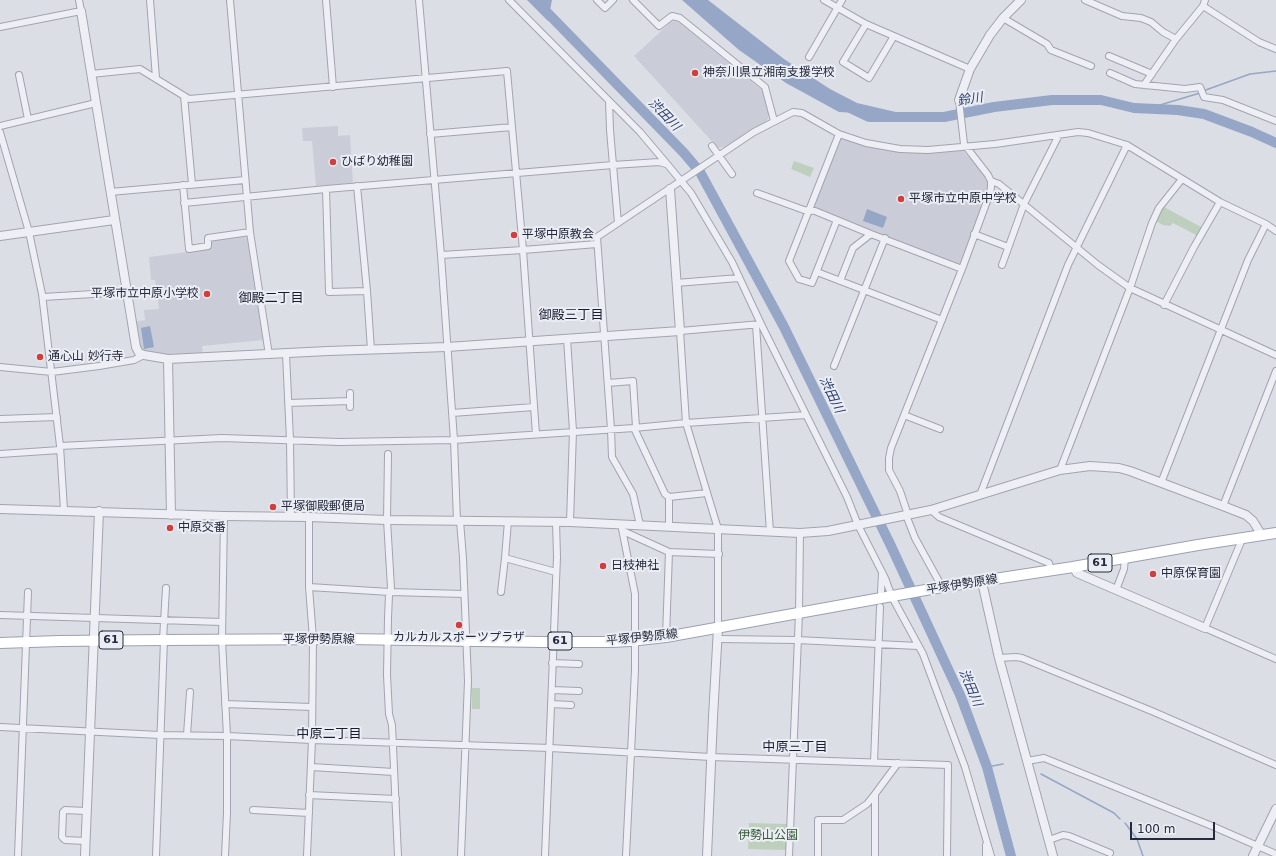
<!DOCTYPE html>
<html>
<head>
<meta charset="utf-8">
<style>
	body { margin:0 }
	#map { position:relative; width:1276px; height:856px; overflow:hidden; background:#dcdee6; font-family:"DejaVu Sans",sans-serif }
	canvas { display:block }
	.scale { position:absolute; left:1130px; top:822px; width:85px; height:18px; box-sizing:border-box; border:2px solid #252a3c; border-top:0; padding-left:5px; font-size:12px; line-height:14px; white-space:nowrap; color:#252a3c; -webkit-text-stroke:3px #ebedf4; paint-order:stroke }
</style>
</head>
<body>
<div id="map">
<canvas width="1276" height="856"></canvas>
<div class="scale">100 m</div>
</div>
<script>
const c = document.querySelector('canvas').getContext('2d');
c.lineJoin = 'round';
function fill(path, color) { c.fillStyle = color; c.fill(path, 'evenodd'); }
const poly = rows => new Path2D(rows.map(r => 'M' + r).join(''));
function stroke(path, color, width, dash) { c.strokeStyle = color; c.lineWidth = width; c.lineCap = dash ? 'butt' : 'round'; c.setLineDash(dash || []); c.stroke(path); }
function drawText(font, color, halo, rows, align = 'center') {
  c.font = font + ' "DejaVu Sans","Noto Sans JP",sans-serif'; c.lineWidth = 4; c.setLineDash([]); c.textBaseline = 'middle'; c.strokeStyle = halo; c.fillStyle = color; for (const [text, x, y, turn = 0] of rows) {
    c.save(); c.translate(x, y); c.rotate((+turn || 0) * Math.PI / 180); c.textAlign = isNaN(turn) ? turn : align; if (halo) c.strokeText(text, 0, 0); c.fillText(text, 0, 0); c.restore();
  }
}
fill(poly([
	[674,21,680,23,764,92,769,114,767,121,765,123,729,146,718,148,634,56,670,23],
	[338,126,338,136,350,135,353,183,316,186,312,141,303,141,302,128],
	[844,138,868,146,962,150,984,173,988,182,988,193,960,263,958,264,814,208,814,206,840,139],
	[244,236,247,238,264,340,202,346,203,356,161,356,140,350,134,322,145,320,144,310,159,309,155,280,151,280,149,257,210,249,210,242,211,240]
]), '#cacdd8');
fill(poly([
	[794,161,814,168,810,177,791,169],
	[1164,207,1203,228,1198,236,1173,223,1170,226,1163,225,1156,221],
	[472,688,480,688,480,709,472,709],
	[749,823,788,824,787,848,785,850,748,849]
]), '#bed0bd');
fill(poly([
	[527,0,552,0,548,21],
	[682,0,708,0,784,59,830,89,857,103,913,116,839,112,786,83,739,50],
	[867,209,887,217,883,228,863,221],
	[150,326,154,347,144,349,141,328]
]), '#96a6c7');
stroke(poly([
	[1203,91,1250,74,1276,71],
	[1150,108,1200,93],
	[987,767,1003,764],
	[1041,774,1114,813,1120,819],
	[1125,823,1137,839,1143,856]
]), '#96a6c7', 1.5);
stroke(poly([
	[535,0,684,153,700,172,784,327,891,546,961,697,987,767,1011,856],
	[850,108,869,117,944,117,994,107,1052,100,1101,100,1134,108,1178,110,1204,114,1252,132,1276,143]
]), '#96a6c7', 10);
const minor = poly([
	[150,0,156,78],
	[230,0,250,232,269,355],
	[326,0,333,87],
	[419,0,441,255,454,440,457,521],
	[509,0,640,132,667,164,691,193,732,262,761,324,847,497,858,525,885,578,892,597,923,654,965,767,991,856],
	[597,0,605,8,613,0],
	[633,0,659,26,672,16,680,18,765,87,774,121],
	[824,0,866,24,970,69],
	[1085,0,1122,16,1141,18,1151,22,1163,32,1176,39],
	[1203,6,1259,42,1276,49],
	[1003,18,1047,44,1051,50,1091,66],
	[866,24,843,62,869,78,894,36],
	[0,27,81,11,79,0],
	[1109,56,1152,74],
	[809,57,842,0],
	[1110,73,1135,84,1185,89,1200,87,1204,97,1223,100,1276,121],
	[91,74,140,69,189,99,507,71,523,250,597,244],
	[19,75,28,119],
	[1144,85,1176,39,1203,6,1205,0],
	[184,96,192,184],
	[609,101,610,130,618,223],
	[0,126,96,103],
	[0,132,29,232,42,294,60,446,64,510],
	[430,134,512,127],
	[712,146,732,174],
	[991,181,999,184,1098,265,1130,288,1276,355],
	[183,185,189,249,208,246,208,238,250,232],
	[357,186,367,291,371,350],
	[326,189,329,292,367,291],
	[110,192,245,180],
	[757,193,804,210,815,211,871,234],
	[184,203,326,189,613,165,659,162,666,164],
	[837,220,812,283,799,279,789,261,839,134],
	[974,234,1008,247],
	[441,255,523,250,536,434],
	[1002,265,1024,204,1059,135],
	[817,272,942,320],
	[840,281,853,248,871,234,962,269],
	[676,283,739,278],
	[43,297,127,292],
	[1164,305,1194,247,1220,202],
	[756,325,770,532],
	[567,338,573,431,570,522],
	[286,354,290,440,291,517],
	[834,366,885,238],
	[0,367,52,372,99,366,134,360,144,355],
	[608,383,633,381,636,427],
	[350,393,350,407],
	[288,403,350,401],
	[452,413,534,407],
	[904,415,940,429],
	[0,419,57,417],
	[634,428,665,494,669,497,707,493],
	[60,446,222,438,340,442,454,440,634,428,686,423,806,415],
	[0,454,60,450],
	[388,454,387,520,391,588,389,595,388,618,387,675,389,714,392,725,398,856],
	[1060,470,1130,288,1152,223,1159,208,1182,179],
	[1161,483,1248,260,1266,224],
	[980,495,1068,265,1127,145],
	[1223,506,1276,371],
	[931,510,939,517,1049,563,1051,570],
	[906,515,915,538,942,587],
	[908,515,900,491,889,470,889,458,891,448,962,269,990,193,991,187,991,181,988,175,964,144,959,100],
	[224,516,222,640,227,736,227,813,225,856],
	[460,521,463,558,468,681,461,856],
	[621,524,635,594,635,670,626,856],
	[640,525,633,494,612,457,611,429,597,237,754,132,793,112,802,113,839,134,866,143,900,149,928,150,995,144,1078,132,1088,133,1127,145,1220,202,1266,224,1276,231],
	[669,526,669,497],
	[623,531,669,552,719,554],
	[1243,537,1205,628,1276,659],
	[505,558,556,572],
	[309,587,390,592,464,594],
	[1116,590,1124,569,1125,558],
	[501,592,505,558,508,521],
	[881,592,882,573],
	[0,615,222,622],
	[718,628,718,529,686,423,680,331,761,324],
	[666,637,669,552],
	[717,639,797,640,918,646],
	[163,640,166,588],
	[999,658,1016,657,1022,658,1154,712,1276,765],
	[552,663,579,664],
	[552,690,579,691],
	[225,704,312,707],
	[551,704,571,705],
	[0,727,160,735,227,736,312,740,550,748,711,757,948,765,947,856],
	[187,735,190,692],
	[1027,761,1044,758,1212,826,1276,854],
	[874,762,880,607],
	[311,767,394,772],
	[309,795,396,799],
	[253,810,309,813],
	[1049,840,1063,835,1069,836,1110,853],
	[85,841,65,840,62,837,63,812,65,810,86,811],
	[18,856,28,592],
	[156,856,164,640],
	[307,856,312,740,313,639,309,587,309,517],
	[545,856,557,557,556,521],
	[789,856,799,613,800,533],
	[818,856,818,820,843,820,867,804,875,794],
	[875,856,875,794,898,763],
	[986,856,986,845]
]);
const tertiary = poly([
	[81,11,136,347,139,353,144,355,168,359,328,351,447,347,680,331,670,189],
	[959,100,970,69,990,35,1003,18,1021,0],
	[0,236,114,220],
	[168,359,171,515],
	[0,509,224,516,309,517,387,520,570,522,800,533,828,531,931,510,1060,470,1090,466,1119,468,1130,471,1223,506,1246,515,1253,521,1261,534],
	[1073,567,1077,573,1205,628],
	[982,582,999,658,1053,856],
	[85,856,99,511],
	[707,856,713,717,718,628],
	[1253,856,1276,809]
]);
const primary = poly([
	[0,643,60,641,164,640,348,639,542,642,612,642,630,641,666,637,942,587,1073,567,1198,545,1276,533]
]);
stroke(minor, '#a1a4b0', 8);
stroke(tertiary, '#a1a4b0', 10);
stroke(primary, '#9ba0b2', 12);
stroke(minor, '#eeeff4', 6);
stroke(tertiary, '#eeeff4', 8);
stroke(primary, '#fff', 10);
for (const [x, y, r, color] of [
	[695,73,4,"#ce3f3e"],
	[333,162,4,"#ce3f3e"],
	[901,199,4,"#ce3f3e"],
	[514,235,4,"#ce3f3e"],
	[207,294,4,"#ce3f3e"],
	[40,357,4,"#ce3f3e"],
	[273,507,4,"#ce3f3e"],
	[170,528,4,"#ce3f3e"],
	[603,566,4,"#ce3f3e"],
	[1153,574,4,"#ce3f3e"],
	[459,625,4,"#ce3f3e"]
]) { const dot = new Path2D(); dot.arc(x, y, r, 0, 2 * Math.PI); c.fillStyle = color; c.fill(dot); stroke(dot, '#ebedf4', 1.5); }
for (const [x, y, w] of [
	[1100,563,24],
	[111,640,24],
	[560,641,24]
]) { const box = new Path2D(); box.roundRect(x - w / 2, y - 9, w, 18, 3); c.fillStyle = '#ebedf4'; c.fill(box); stroke(box, '#252a3c', 1); }
drawText('bold 11px', '#252a3c', null, [
	["61",1100,563],
	["61",111,640],
	["61",560,641]
]);
drawText('12px', '#252a3c', '#ebedf4', [
	["神奈川県立湘南支援学校",703,73],
	["ひばり幼稚園",341,162],
	["平塚市立中原中学校",909,199],
	["平塚中原教会",522,235],
	["平塚市立中原小学校",199,294,"right"],
	["通心山 妙行寺",48,357],
	["平塚御殿郵便局",281,507],
	["中原交番",178,528],
	["日枝神社",611,566],
	["中原保育園",1161,574],
	["カルカルスポーツプラザ",459,638,"center"]
], 'left');
drawText('12px', '#252a3c', '#ebedf4', [
	["平塚伊勢原線",962,585,-9],
	["平塚伊勢原線",642,638,-6],
	["平塚伊勢原線",319,640]
]);
drawText('12px', '#345833', '#ebedf4', [
	["伊勢山公園",768,836]
]);
drawText('italic 13px', '#304270', '#ebedf4', [
	["鈴川",970,100,-9],
	["渋田川",664,115,46],
	["渋田川",831,395,64],
	["渋田川",970,688,67]
]);
drawText('13px', '#181c2d', '#ebedf4', [
	["御殿二丁目",271,299],
	["御殿三丁目",571,316],
	["中原二丁目",329,735],
	["中原三丁目",795,748]
]);
</script>
</body>
</html>
